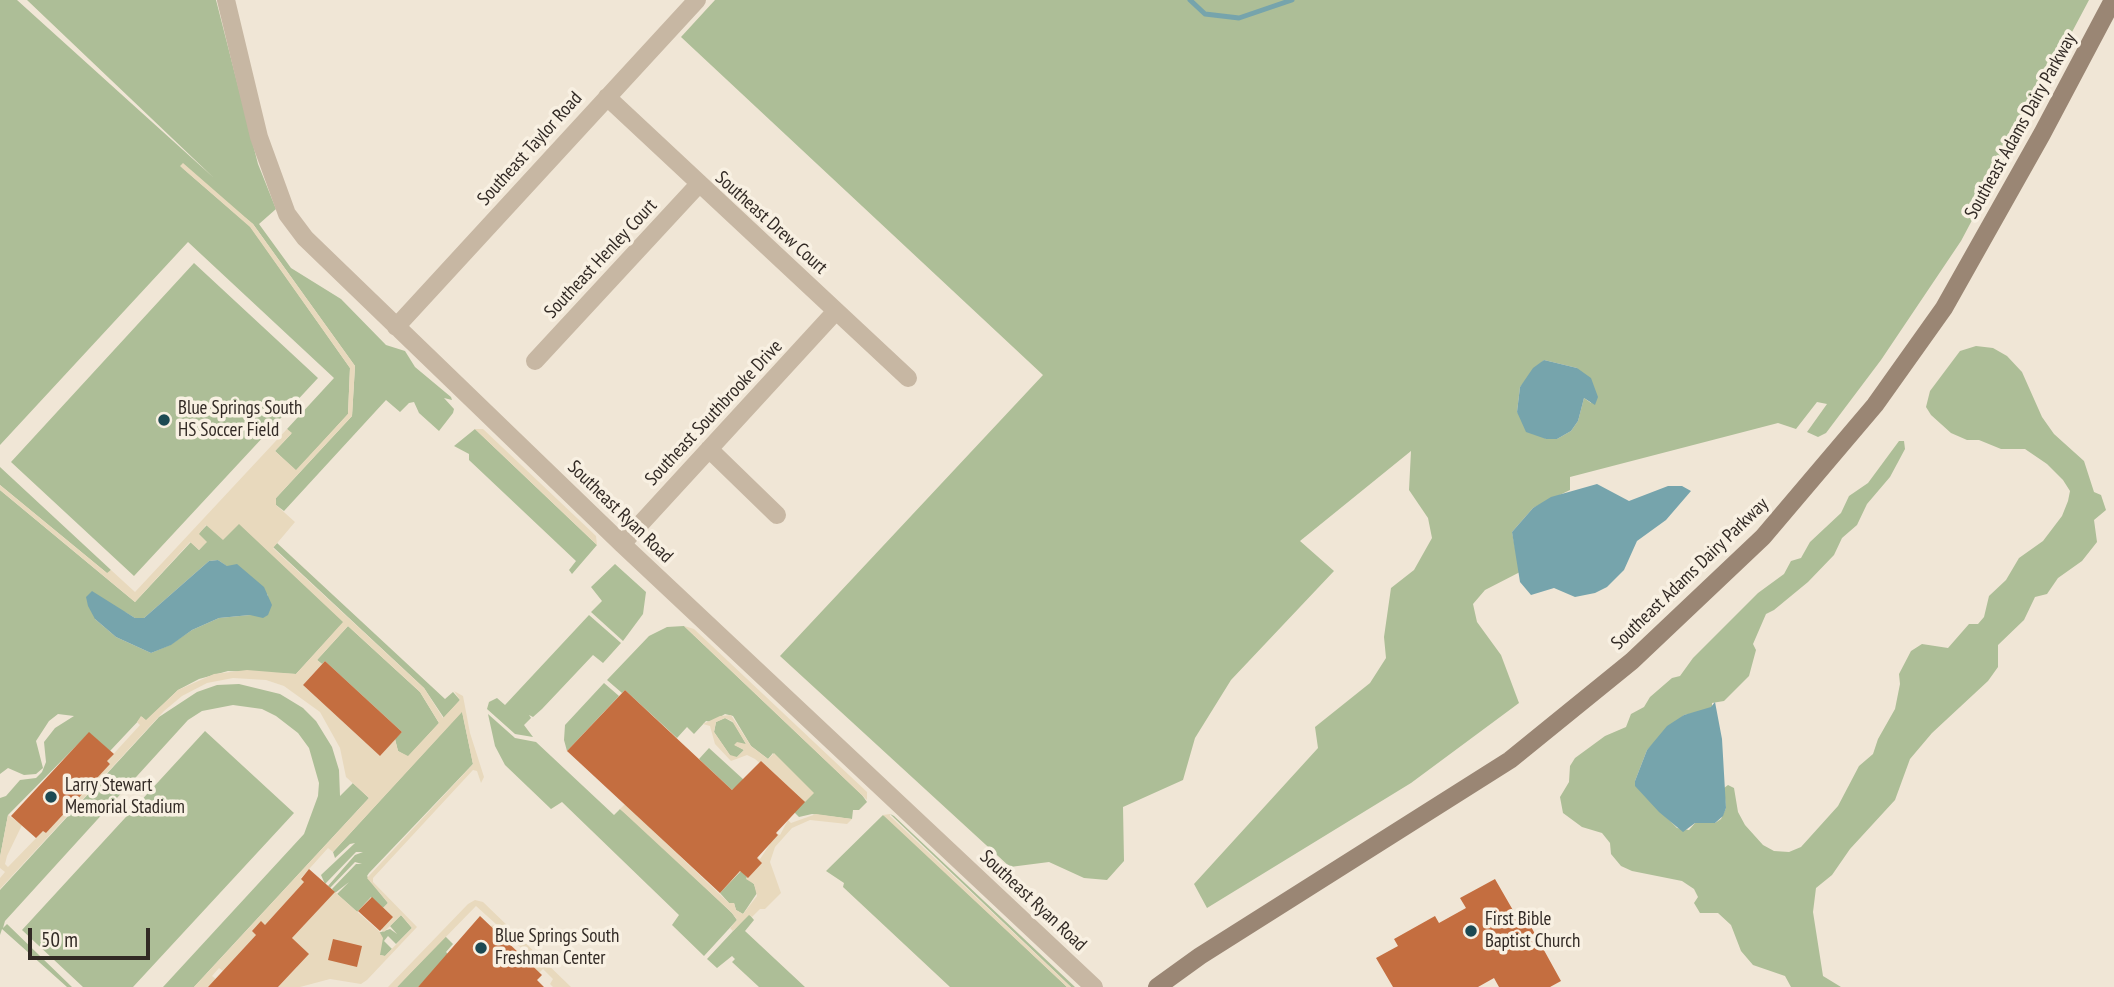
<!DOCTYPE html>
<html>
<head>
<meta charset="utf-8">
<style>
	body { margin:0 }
	#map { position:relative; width:2114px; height:987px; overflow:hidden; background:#f0e6d6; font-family:"PT Sans Narrow",sans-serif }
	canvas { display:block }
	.scale { position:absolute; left:28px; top:928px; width:122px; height:32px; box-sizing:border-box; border:4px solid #322a25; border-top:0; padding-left:9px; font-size:21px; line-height:24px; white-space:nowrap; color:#322a25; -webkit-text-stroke:5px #f8f0e2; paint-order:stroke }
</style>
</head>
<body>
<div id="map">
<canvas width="2114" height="987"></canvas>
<div class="scale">50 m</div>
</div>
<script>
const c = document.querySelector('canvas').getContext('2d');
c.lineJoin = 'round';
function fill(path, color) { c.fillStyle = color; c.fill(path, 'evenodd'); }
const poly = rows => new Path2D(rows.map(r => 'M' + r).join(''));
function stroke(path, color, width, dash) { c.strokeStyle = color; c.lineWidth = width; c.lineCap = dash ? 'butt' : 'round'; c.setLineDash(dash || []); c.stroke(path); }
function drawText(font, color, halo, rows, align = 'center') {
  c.font = font + ' "PT Sans Narrow",sans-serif'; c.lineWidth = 7; c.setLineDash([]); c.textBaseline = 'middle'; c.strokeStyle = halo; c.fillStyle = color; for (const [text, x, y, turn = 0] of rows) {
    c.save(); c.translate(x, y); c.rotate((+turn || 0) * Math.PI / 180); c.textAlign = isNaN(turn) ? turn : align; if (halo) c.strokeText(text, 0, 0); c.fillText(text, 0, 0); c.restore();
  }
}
fill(poly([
	[0,0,17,0,214,178,27,0,216,0,258,164,276,209,259,224,291,268,341,299,386,345,405,351,415,367,451,397,452,400,444,398,454,409,453,413,439,431,419,413,414,402,409,403,400,412,386,400,284,511,276,505,276,498,352,416,355,366,253,224,180,166,250,226,350,368,348,414,296,471,275,451,291,434,287,429,334,378,188,242,0,445],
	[715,0,2089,0,1961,241,1881,360,1826,433,1818,437,1807,432,1827,404,1817,402,1796,429,1778,423,1570,477,1570,490,1533,508,1512,532,1520,572,1485,590,1473,604,1477,622,1501,655,1519,703,1411,783,1207,908,1194,884,1318,748,1315,727,1370,683,1386,658,1384,637,1391,588,1414,570,1432,538,1428,518,1409,490,1411,451,1300,541,1334,571,1231,680,1195,738,1183,780,1123,807,1124,861,1107,880,1084,878,1049,862,1010,867,780,656,1043,375,681,37],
	[1544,360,1577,368,1591,403,1584,398,1578,421,1571,431,1557,439,1546,439,1517,412,1520,387],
	[194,263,318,378,134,576,11,462],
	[1976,346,1993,348,2007,356,2022,372,2042,417,2054,434,2084,461,2094,492,2101,495,2106,510,2094,520,2097,542,2082,561,2058,578,2047,594,2035,597,2024,620,1998,645,1998,667,1988,681,1932,733,1910,759,1895,800,1850,849,1832,875,1816,888,1813,912,1823,976,1841,987,1791,987,1785,976,1753,965,1741,951,1731,925,1718,913,1700,913,1694,903,1698,897,1694,889,1682,881,1632,871,1621,866,1611,854,1610,843,1602,833,1582,827,1563,813,1560,797,1569,782,1570,766,1575,758,1605,736,1626,727,1631,714,1644,707,1650,697,1672,678,1680,676,1693,658,1758,593,1784,574,1791,561,1801,558,1810,542,1841,513,1849,496,1868,483,1899,441,1904,441,1905,449,1890,477,1867,504,1857,525,1842,538,1834,555,1808,582,1774,610,1766,614,1753,644,1756,650,1749,676,1724,701,1712,703,1712,707,1704,711,1684,715,1656,741,1647,750,1635,781,1636,786,1677,828,1689,830,1695,823,1715,823,1721,819,1726,808,1724,788,1728,785,1734,788,1738,812,1745,825,1763,845,1774,851,1789,852,1801,847,1838,806,1859,766,1873,754,1878,739,1895,709,1900,684,1899,674,1911,651,1922,644,1948,648,1969,624,1978,624,1984,617,1989,596,2006,580,2019,558,2043,541,2062,516,2068,501,2070,491,2063,480,2047,464,2025,449,2001,449,1979,440,1967,440,1951,433,1931,415,1926,407,1930,391,1960,351],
	[475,429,597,545,572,574,569,570,576,561,469,460,469,454,454,446],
	[0,467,111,570,108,574,0,485],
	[0,490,135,602,191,542,199,550,206,542,198,534,207,525,239,523,344,622,296,674,228,671,199,679,178,690,146,721,142,717,110,751,89,733,8,815,0,857,0,798,6,796,20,780,36,778,42,772,46,762,44,742,55,728,74,716,58,714,49,721,36,741,43,768,36,774,24,775,8,768,0,774],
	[218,560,268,595,268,602,250,615,219,618,192,630,170,645,151,653,116,637,95,619,125,612,135,618,144,618,209,561],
	[277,543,445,699,453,692,460,700,444,718,424,688,273,547],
	[615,564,646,592,643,614,623,641,591,612,602,601,591,587],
	[589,615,621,643,603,663,593,655,542,709,533,717,529,715,531,718,524,725,533,737,515,734,487,709,489,702,497,698,505,705],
	[348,626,420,692,439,723,408,757,398,751,395,739,402,732,325,661,322,664,317,660],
	[684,626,862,795,867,802,859,810,853,810,852,819,812,814,799,817,795,813,773,753,768,759,751,746,733,716,725,714,712,722,706,721,694,734,687,727,677,738,625,690,622,693,607,680,649,636,667,627],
	[604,683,619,696,567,751,564,740,565,725],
	[239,684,280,694,303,708,316,721,332,747,339,770,340,796,353,783,369,798,194,987,163,987,304,834,318,796,319,783,309,748,298,733,276,716,262,709,233,705,202,711,188,720,5,921,3,928,7,924,72,987,67,987,2,929,0,935,0,890,159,717,197,692,217,685],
	[462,711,473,764,369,873,367,876,388,903,383,908,371,897,357,912,337,894,349,882,335,893,332,889,356,864,362,864,355,862,330,888,328,886,355,855,363,852,356,852,325,884,321,875,355,843,350,844,335,858,333,852],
	[488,714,515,738,536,742,614,815,620,809,640,825,732,913,737,920,704,956,672,925,679,915,562,802,551,809,505,765,495,746],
	[725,718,734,723,746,744,735,745,744,750,737,757,731,757,714,732,716,722],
	[205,731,294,813,133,987,83,987,22,930],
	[709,748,744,780,732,790,699,759],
	[890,814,894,816,1075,987,1071,987],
	[883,815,888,818,1067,987,950,987,843,887,844,883,826,871],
	[741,871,754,884,757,893,743,914,736,910,734,903,729,903,720,893],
	[749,914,754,920,745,931,805,987,759,987,732,962,735,959,732,956,717,968,707,959],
	[401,915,412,928,396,944,388,936,384,941,392,949,385,956,379,955,378,933,390,929,397,934,390,926],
	[445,936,453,944,446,952,449,955,418,987,397,987]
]), '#adbe97');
fill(poly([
	[183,163,253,224,355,366,352,416,276,498,276,505,295,522,273,548,424,688,443,718,460,700,454,691,463,696,470,733,484,777,481,783,477,771,473,770,373,878,373,882,417,927,367,980,361,984,330,979,300,987,278,987,297,967,292,938,335,892,379,931,383,938,380,955,385,956,412,928,401,915,384,932,381,929,383,908,388,903,367,878,473,764,462,712,333,852,328,848,301,878,304,882,265,925,261,922,256,935,223,971,219,968,212,976,216,979,208,987,194,987,369,798,346,777,340,748,320,712,284,686,266,680,233,678,207,683,182,696,164,711,0,889,0,878,5,872,0,868,0,857,8,815,22,825,7,856,5,864,8,867,43,831,46,833,70,807,67,804,110,764,107,761,140,725,137,722,141,716,146,720,178,690,214,674,247,670,296,674,343,622,239,524,223,540,206,525,199,534,207,542,199,550,190,542,135,602,0,490,0,485,107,573,111,570,135,592,287,429,292,433,275,451,296,470,348,414,350,368,250,227,180,166],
	[348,626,420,692,439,723,408,756,398,751,395,739,380,756,303,685,322,664,317,660],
	[475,429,483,429,596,536,597,545],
	[684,626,694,629,867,792,867,800],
	[731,715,751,746,768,759,774,753,814,793,805,802,755,759,747,755,731,761,715,744,710,726,703,724,720,716],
	[725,718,732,721,746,744,737,742,734,745,744,750,737,757,730,755,714,732,716,722],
	[625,804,729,903,734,903,736,910,743,914,757,896,754,884,746,879,755,855,760,859,770,844,767,842,776,833,780,835,788,820,791,823,816,814,852,819,847,824,810,820,792,828,775,847,770,862,781,893,765,909,760,909,752,917,749,915,733,931,730,928,737,920,732,913,620,809],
	[890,814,890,816,1071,987,1067,987,883,815],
	[475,900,483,902,571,987,553,987,550,984,553,979,543,969,539,973,534,968,537,964,529,956,522,956,517,952,524,951,516,943,508,944,504,939,511,938,502,930,494,930,490,926,497,925,476,906,397,987,388,987,468,904]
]), '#e8d9bd');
fill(poly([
	[1544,360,1577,368,1591,378,1598,397,1595,405,1584,398,1578,421,1571,431,1557,439,1546,439,1526,432,1517,412,1520,387,1533,368],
	[1597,484,1629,501,1668,486,1682,486,1691,491,1666,520,1637,541,1624,570,1607,587,1595,593,1575,597,1554,588,1531,595,1520,582,1512,532,1533,508,1551,497],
	[218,560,227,566,237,564,264,587,272,605,268,615,263,618,250,615,219,618,192,630,171,645,151,653,116,637,95,619,88,606,86,597,92,591,135,618,144,618,209,561],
	[1715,702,1722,739,1726,808,1723,816,1715,823,1695,823,1683,832,1659,812,1635,786,1635,781,1647,750,1667,726,1684,715,1711,707]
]), '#76a4ac');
stroke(poly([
	[1190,0,1205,14,1239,18,1292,0]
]), '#76a4ac', 5);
fill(poly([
	[325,661,402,732,380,756,303,685],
	[625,690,732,790,761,761,805,802,776,833,778,835,757,858,762,863,748,878,740,871,720,893,567,751],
	[89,732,114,754,107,761,110,764,46,833,43,831,36,838,11,816],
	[309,869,335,892,292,938,309,954,278,987,208,987,256,935,252,931,261,921,265,925,304,882,301,879],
	[1495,879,1514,912,1519,917,1524,914,1561,981,1550,987,1499,987,1494,978,1478,987,1393,987,1376,958,1398,946,1394,939,1435,916,1439,923,1466,908,1460,898],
	[372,897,393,917,380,931,358,911],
	[480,916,542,975,537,980,544,987,418,987],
	[333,939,362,946,357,967,328,960]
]), '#c46e40');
stroke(poly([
	[226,0,259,137,287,214,305,238,622,544,1094,987],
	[607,97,908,378],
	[396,327,697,0],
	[535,361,698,185],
	[709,449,777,515],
	[622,544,836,311]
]), '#c7b7a3', 18);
stroke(poly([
	[1157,987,1200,956,1510,760,1632,661,1763,537,1875,405,1944,308,2042,134,2113,0]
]), '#9a8674', 18);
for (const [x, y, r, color] of [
	[164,420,7,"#1c4952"],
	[51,797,7,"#1c4952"],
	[1471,931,7,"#1c4952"],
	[481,948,7,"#1c4952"]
]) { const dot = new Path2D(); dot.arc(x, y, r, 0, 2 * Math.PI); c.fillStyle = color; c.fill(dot); stroke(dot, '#f8f0e2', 2.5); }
drawText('19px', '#322a25', '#f8f0e2', [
	["Southeast Adams Dairy Parkway",2021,126,-61],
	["Southeast Taylor Road",530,149,-48],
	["Southeast Drew Court",771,223,42],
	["Southeast Henley Court",601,259,-47],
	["Southeast Southbrooke Drive",714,413,-47],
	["Southeast Ryan Road",620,512,44],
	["Southeast Adams Dairy Parkway",1690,574,-44],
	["Southeast Ryan Road",1033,901,43]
]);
drawText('19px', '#322a25', '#f8f0e2', [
	["Blue Springs South",178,409],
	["HS Soccer Field",178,431],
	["Larry Stewart",65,786],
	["Memorial Stadium",65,808],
	["First Bible",1485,920],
	["Baptist Church",1485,942],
	["Blue Springs South",495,937],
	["Freshman Center",495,959]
], 'left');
</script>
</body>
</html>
